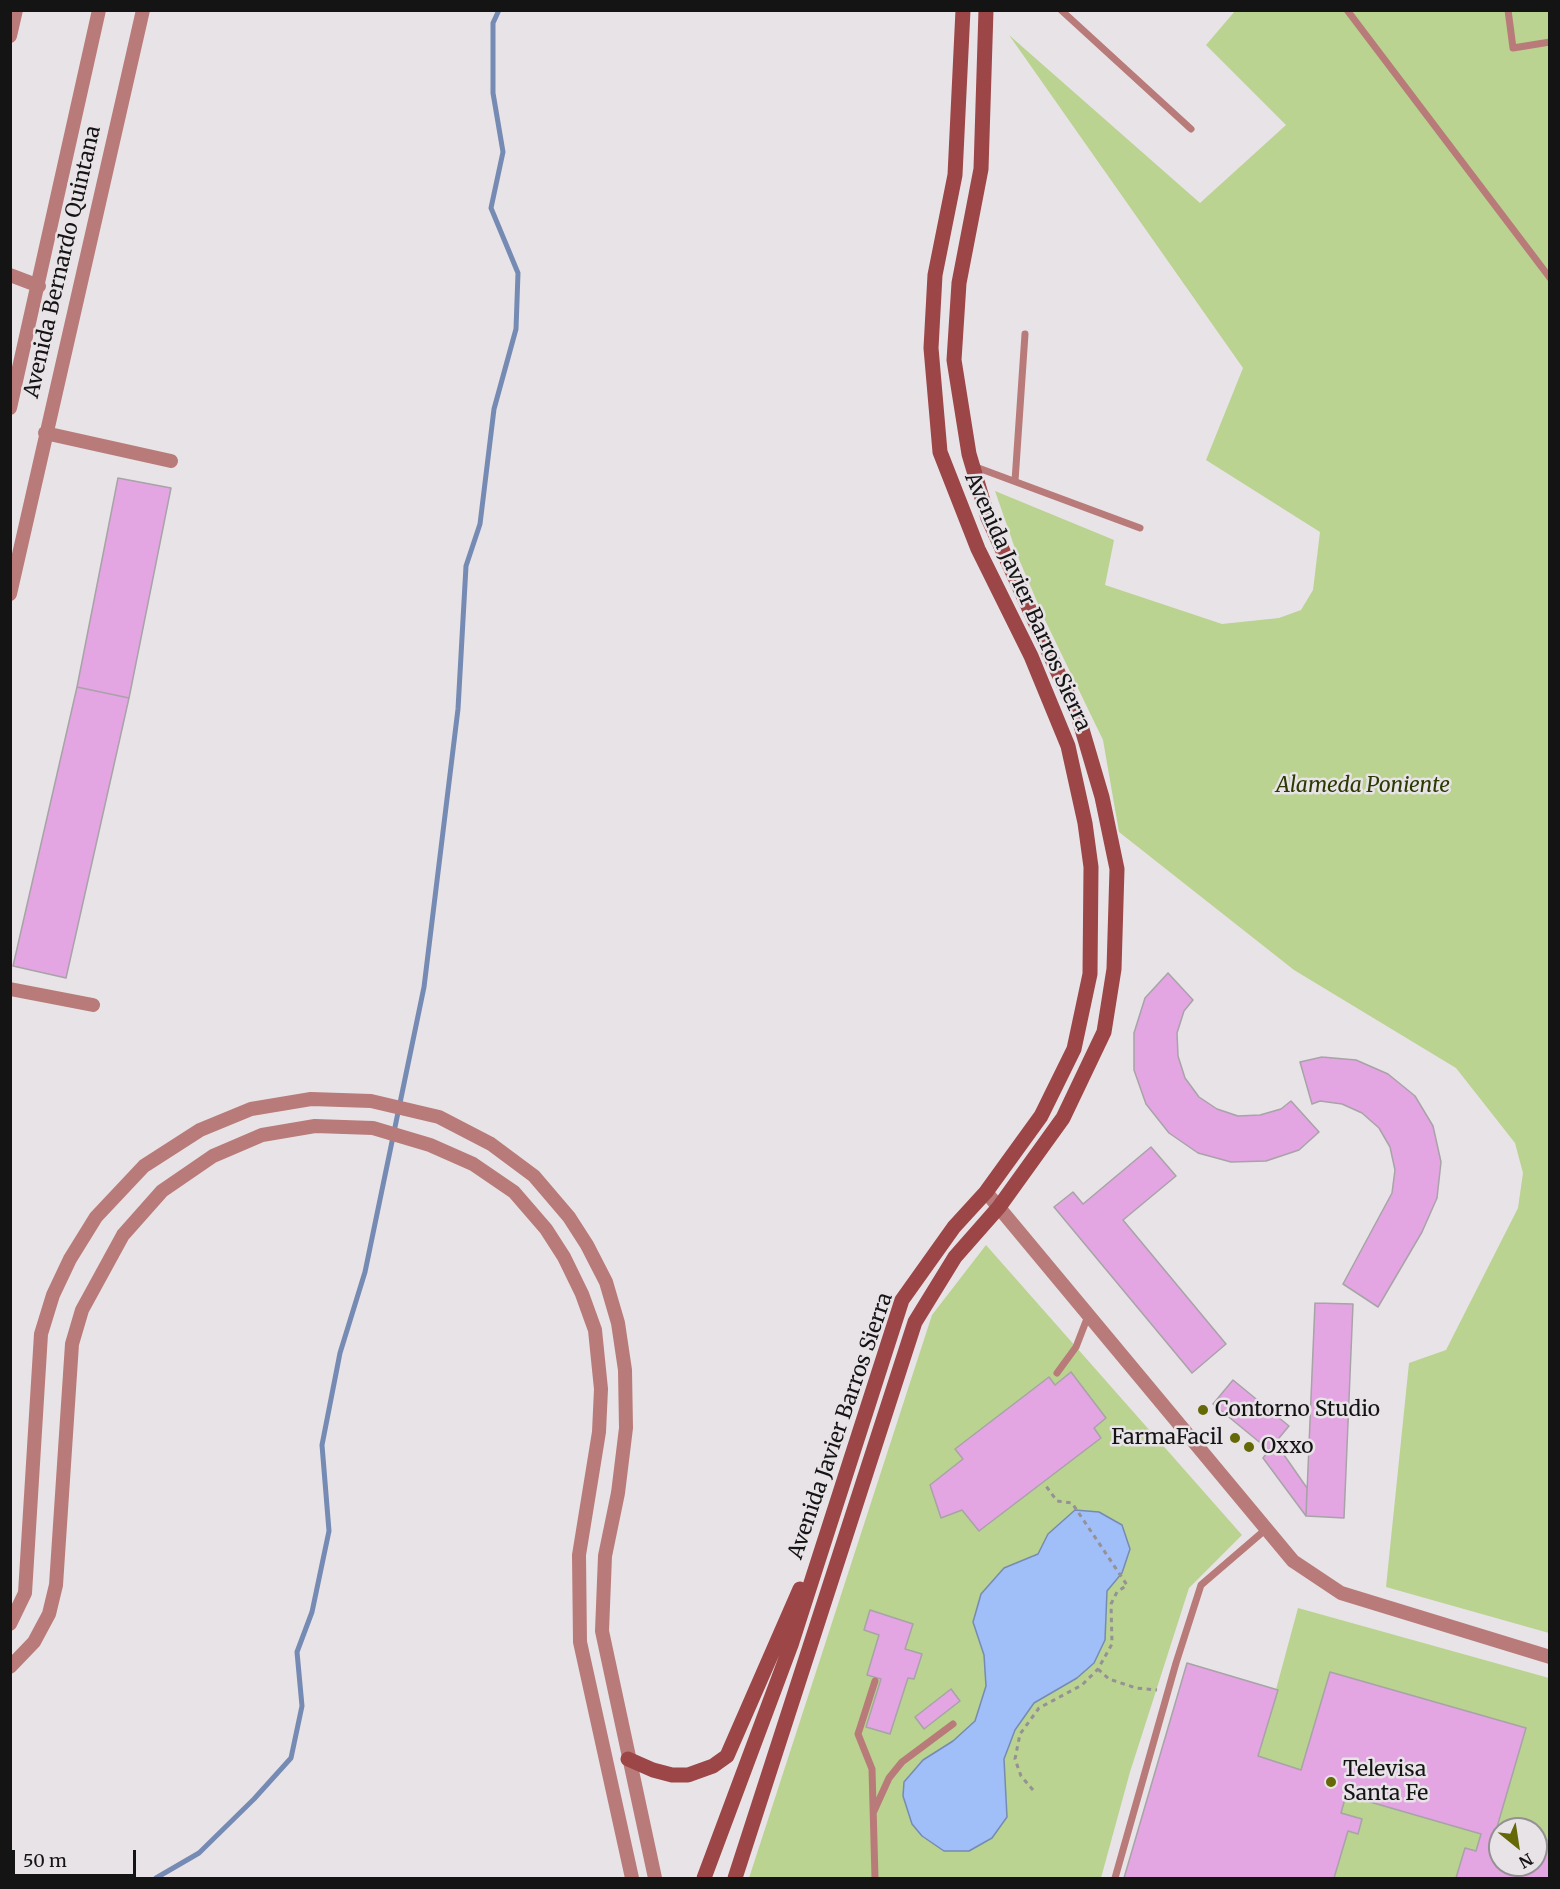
<!DOCTYPE html>
<html>
<head>
<meta charset="utf-8">
<style>
	body { margin:0 }
	#map { position:relative; width:1560px; height:1889px; overflow:hidden; background:#e8e3e7; font-family:Merriweather,serif }
	canvas { display:block }
	.frame { position:absolute; inset:0; border:12px solid #151415; pointer-events:none }
	.north { position:absolute; left:1488px; top:1817px; width:60px; height:60px; box-sizing:border-box; background:#e8e3e7; border:2px solid #949093; border-radius:50%; rotate:150deg; font-size:16px; font-weight:700; line-height:24px; text-align:center; color:#151415 }
	.north::after { content:''; display:block; margin:auto; width:21px; height:27px; background:#646806; clip-path:polygon(50% 0,100% 100%,50% 72%,0 100%) }
	.scale { position:absolute; left:12px; top:1850px; width:124px; height:27px; box-sizing:border-box; border:3px solid #151415; border-top:0; padding-left:8px; font-size:18px; line-height:21px; white-space:nowrap; color:#151415; -webkit-text-stroke:4px #e8e3e7; paint-order:stroke }
</style>
</head>
<body>
<div id="map">
<canvas width="1560" height="1889"></canvas>
<div class="frame"></div>
<div class="north">N</div>
<div class="scale">50 m</div>
</div>
<script>
const c = document.querySelector('canvas').getContext('2d');
c.lineJoin = 'round';
function fill(path, color) { c.fillStyle = color; c.fill(path, 'evenodd'); }
const poly = rows => new Path2D(rows.map(r => 'M' + r).join(''));
function stroke(path, color, width, dash) { c.strokeStyle = color; c.lineWidth = width; c.lineCap = dash ? 'butt' : 'round'; c.setLineDash(dash || []); c.stroke(path); }
function drawText(font, color, halo, rows, align = 'center') {
  c.font = font + ' Merriweather,serif'; c.lineWidth = 5; c.setLineDash([]); c.textBaseline = 'middle'; c.strokeStyle = halo; c.fillStyle = color; for (const [text, x, y, turn = 0] of rows) {
    c.save(); c.translate(x, y); c.rotate((+turn || 0) * Math.PI / 180); c.textAlign = isNaN(turn) ? turn : align; if (halo) c.strokeText(text, 0, 0); c.fillText(text, 0, 0); c.restore();
  }
}
fill(poly([
	[1235,11,1549,11,1549,1633,1386,1587,1409,1363,1446,1350,1518,1208,1523,1173,1515,1143,1456,1068,1294,970,1119,832,1103,740,1044,618,1018,557,995,491,1114,540,1105,585,1222,624,1279,618,1301,610,1313,590,1320,532,1206,460,1243,368,1009,35,1200,203,1286,125,1206,45],
	[986,1245,1242,1535,1189,1588,1130,1772,1101,1878,749,1878,932,1315],
	[1298,1608,1549,1678,1549,1841,1536,1837,1536,1829,1497,1827,1525,1728,1330,1672,1301,1770,1258,1756],
	[1346,1795,1481,1834,1476,1851,1465,1848,1456,1878,1334,1878,1348,1831,1358,1833,1362,1820,1341,1813]
]), '#bad390');
const water = poly([
	[1075,1510,1099,1512,1122,1525,1130,1549,1122,1573,1107,1591,1105,1640,1094,1663,1077,1678,1034,1703,1015,1730,1004,1759,1007,1817,992,1838,969,1851,944,1851,922,1836,912,1824,903,1796,904,1782,923,1760,953,1741,975,1721,986,1686,984,1655,973,1622,981,1594,1004,1568,1038,1554,1048,1534,1075,1510]
]);
fill(water, '#a0bef7');
stroke(water, '#768bb3', 1.5);
stroke(poly([
	[156,1878,199,1853,254,1799,291,1758,302,1706,297,1652,312,1612,329,1531,322,1445,340,1353,365,1272,424,987,458,709,466,566,480,524,494,409,516,329,518,273,491,208,503,152,493,93,493,23,499,10]
]), '#768bb3', 5);
const building = poly([
	[118,478,171,488,129,698,77,687,118,478],
	[77,687,129,698,66,978,13,966,77,687],
	[1168,973,1193,1000,1184,1011,1177,1033,1178,1056,1185,1078,1199,1097,1217,1109,1238,1116,1260,1115,1281,1109,1291,1101,1319,1132,1299,1150,1266,1161,1231,1162,1198,1153,1169,1133,1146,1104,1134,1070,1134,1033,1145,998,1168,973],
	[1322,1057,1356,1060,1388,1074,1415,1096,1433,1126,1441,1162,1437,1198,1422,1232,1378,1307,1343,1284,1392,1193,1395,1170,1390,1147,1379,1128,1362,1113,1342,1104,1320,1101,1312,1104,1300,1062,1322,1057],
	[1151,1147,1176,1176,1123,1220,1226,1344,1192,1373,1054,1207,1073,1192,1083,1204,1151,1147],
	[1315,1303,1353,1304,1344,1518,1306,1516,1315,1303],
	[1071,1372,1106,1418,1094,1428,1101,1438,979,1531,962,1510,941,1518,930,1485,963,1459,955,1449,1049,1377,1055,1385,1071,1372],
	[1233,1380,1289,1426,1269,1450,1213,1404,1233,1380],
	[1275,1442,1307,1488,1306,1516,1263,1458,1275,1442],
	[870,1610,913,1624,905,1649,922,1654,914,1679,908,1678,890,1734,866,1727,881,1679,867,1675,879,1635,864,1630,870,1610],
	[1187,1663,1278,1690,1258,1756,1301,1770,1330,1672,1526,1728,1497,1827,1505,1829,1500,1829,1500,1865,1536,1865,1536,1837,1550,1841,1550,1878,1456,1878,1465,1848,1476,1851,1481,1834,1346,1795,1341,1813,1362,1819,1358,1834,1348,1831,1334,1878,1124,1878,1187,1663],
	[951,1689,960,1701,924,1729,915,1717,951,1689]
]);
fill(building, '#e4a5e3');
stroke(building, '#a7a3a7', 1.5);
stroke(poly([
	[1098,1669,1109,1679,1136,1688,1157,1690],
	[1033,1790,1021,1776,1015,1759,1020,1734,1039,1708,1082,1685,1098,1669,1112,1644,1111,1604,1117,1592,1127,1585,1072,1503,1057,1501,1046,1486]
]), '#959194', 3, [4.5, 4.5]);
stroke(poly([
	[1061,10,1191,129],
	[1347,10,1550,278],
	[1508,10,1513,48,1550,42],
	[973,466,1140,528],
	[1015,481,1025,334],
	[1057,1373,1076,1347,1088,1316],
	[875,1681,858,1734,872,1769,875,1878],
	[874,1811,889,1778,902,1762,953,1724],
	[1115,1878,1176,1663,1201,1585,1265,1530]
]), '#b87b79', 7);
stroke(poly([
	[10,36,16,10],
	[10,275,39,286],
	[10,408,99,10],
	[45,433,171,461],
	[10,594,143,10],
	[10,989,93,1005],
	[986,1192,1293,1561,1341,1593,1550,1657],
	[10,1624,25,1593,41,1334,53,1295,70,1259,96,1217,144,1166,200,1130,251,1109,311,1099,371,1101,439,1117,491,1144,534,1176,569,1217,587,1245,606,1282,618,1323,625,1370,626,1428,618,1493,605,1556,602,1631,655,1878],
	[10,1667,34,1642,49,1614,56,1585,72,1344,82,1310,123,1235,162,1191,213,1156,262,1135,315,1126,373,1128,430,1145,473,1164,514,1192,546,1229,564,1257,582,1294,595,1330,601,1389,599,1432,579,1555,580,1642,632,1878]
]), '#b87b79', 14);
stroke(poly([
	[628,1759,653,1770,672,1775,688,1775,713,1766,727,1756,800,1589],
	[704,1878,791,1645,902,1300,954,1227,986,1192,1041,1116,1074,1049,1090,974,1091,867,1085,823,1068,746,1031,656,978,549,940,452,931,348,935,275,955,175,963,10],
	[735,1878,915,1322,955,1257,999,1207,1063,1118,1104,1032,1114,969,1117,869,1102,797,1079,719,988,518,969,454,954,360,959,283,981,169,986,10]
]), '#9c4647', 15);
for (const [x, y, r, color] of [
	[1203,1410,6,"#646806"],
	[1235,1438,6,"#646806"],
	[1249,1447,6,"#646806"],
	[1331,1782,6,"#646806"]
]) { const dot = new Path2D(); dot.arc(x, y, r, 0, 2 * Math.PI); c.fillStyle = color; c.fill(dot); stroke(dot, '#e8e3e7', 2); }
drawText('21px', '#151415', '#e8e3e7', [
	["Avenida Bernardo Quintana",63,262,-77],
	["Avenida Javier Barros Sierra",1027,602,66],
	["Avenida Javier Barros Sierra",841,1426,-71]
]);
drawText('italic 21px', '#2a3a00', '#e8e3e7', [
	["Alameda Poniente",1363,786]
]);
drawText('21px', '#151415', '#e8e3e7', [
	["Contorno Studio",1215,1410],
	["FarmaFacil",1223,1438,"right"],
	["Oxxo",1261,1447],
	["Televisa",1343,1770],
	["Santa Fe",1343,1794]
], 'left');
</script>
</body>
</html>
